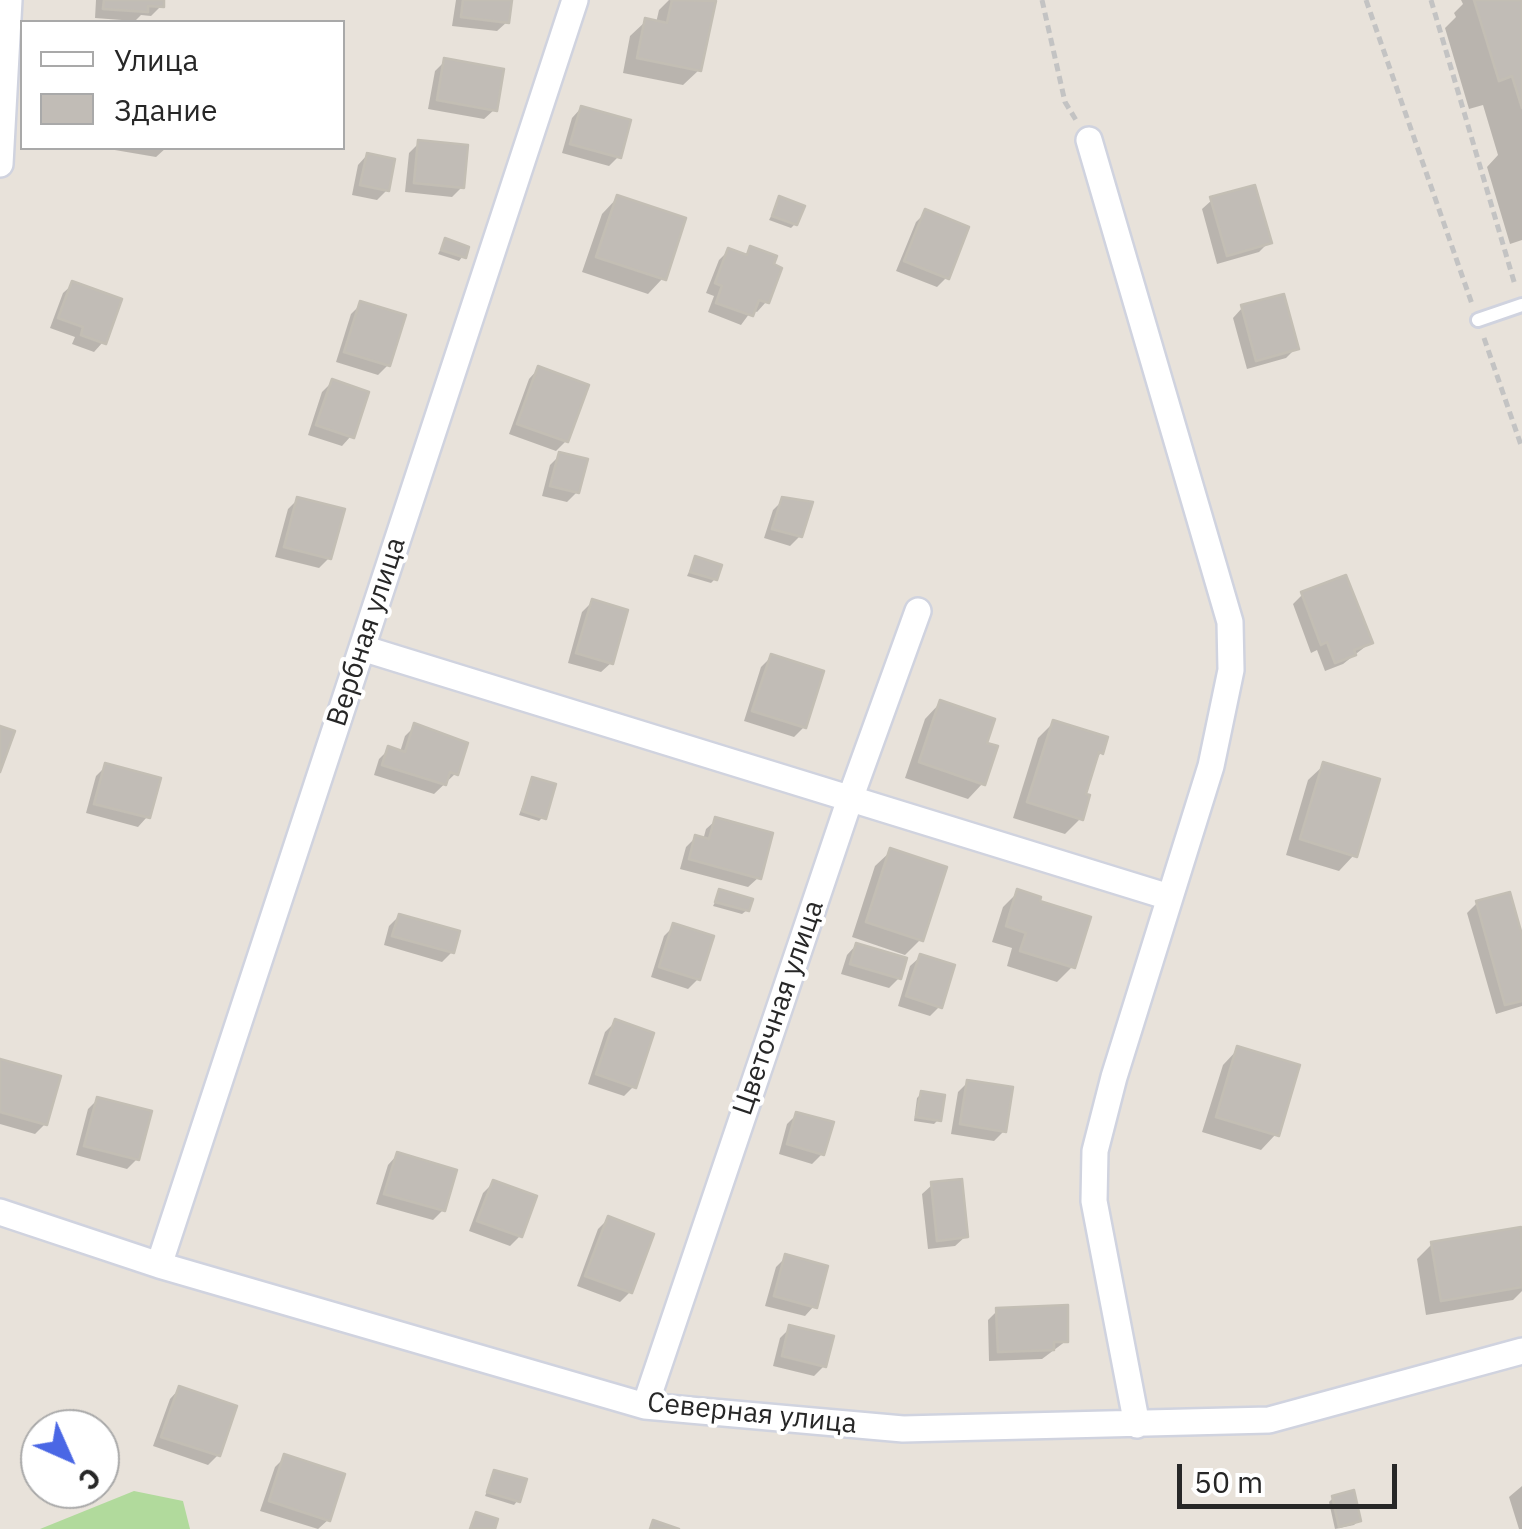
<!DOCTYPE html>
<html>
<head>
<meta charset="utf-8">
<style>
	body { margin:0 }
	#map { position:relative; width:1522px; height:1529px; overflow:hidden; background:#e8e2da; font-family:"IBM Plex Sans",sans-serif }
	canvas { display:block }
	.legend { position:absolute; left:20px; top:20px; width:325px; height:130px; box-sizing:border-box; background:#fff; border:2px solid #a9a9a9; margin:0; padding:12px 18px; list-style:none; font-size:30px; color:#272727 }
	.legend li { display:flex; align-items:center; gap:20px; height:50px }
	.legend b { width:50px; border:2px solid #a9a9a9 }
	.north { position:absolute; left:20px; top:1409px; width:100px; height:100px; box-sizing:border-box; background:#fff; border:2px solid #a9a9a9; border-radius:50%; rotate:135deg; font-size:28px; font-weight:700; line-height:40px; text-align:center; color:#272727 }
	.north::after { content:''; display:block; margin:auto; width:35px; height:45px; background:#4a67e5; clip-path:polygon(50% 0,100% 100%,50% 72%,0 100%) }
	.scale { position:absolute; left:1177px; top:1464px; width:220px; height:45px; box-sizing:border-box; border:5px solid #272727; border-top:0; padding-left:12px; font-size:30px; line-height:35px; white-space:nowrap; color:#272727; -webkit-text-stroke:8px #fff; paint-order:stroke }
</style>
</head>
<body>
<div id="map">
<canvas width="1522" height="1529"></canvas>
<ul class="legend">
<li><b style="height:12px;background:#fff"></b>Улица</li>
<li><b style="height:28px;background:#c1bcb6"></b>Здание</li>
</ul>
<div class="north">С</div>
<div class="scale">50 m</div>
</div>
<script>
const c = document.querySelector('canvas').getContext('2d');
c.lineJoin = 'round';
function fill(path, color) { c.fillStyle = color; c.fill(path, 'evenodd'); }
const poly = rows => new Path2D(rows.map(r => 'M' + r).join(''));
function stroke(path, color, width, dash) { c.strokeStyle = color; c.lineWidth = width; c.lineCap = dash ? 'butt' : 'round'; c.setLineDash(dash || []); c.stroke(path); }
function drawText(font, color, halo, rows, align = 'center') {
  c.font = font + ' "IBM Plex Sans",sans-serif'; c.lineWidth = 8; c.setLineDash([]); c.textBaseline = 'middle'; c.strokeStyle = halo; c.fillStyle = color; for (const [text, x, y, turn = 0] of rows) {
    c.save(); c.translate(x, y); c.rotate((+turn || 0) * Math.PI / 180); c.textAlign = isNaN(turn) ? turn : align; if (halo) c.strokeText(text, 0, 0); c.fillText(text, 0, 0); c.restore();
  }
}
fill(poly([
	[134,1491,183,1501,190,1529,40,1529]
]), '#b1da9c');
fill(poly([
	[96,0,162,0,161,6,151,16,141,15,135,21,95,18],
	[456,0,509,0,507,22,497,31,452,26],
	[669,0,713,3,699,70,683,85,623,73,630,36,646,21,656,23,659,10],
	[1461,0,1522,0,1522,240,1510,244,1487,167,1498,155,1483,105,1469,109,1445,28,1456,17,1454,13,1463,4],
	[445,61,494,110,484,119,428,109,435,71],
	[581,108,619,156,609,166,562,153,572,118],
	[419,143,462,187,452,197,405,192,409,153],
	[103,148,166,148,156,157],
	[367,155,387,190,377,200,352,195,358,165],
	[617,198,663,278,648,294,582,272,602,214],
	[780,199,795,224,791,228,769,220],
	[1212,200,1269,242,1259,252,1217,264,1202,209],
	[926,212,947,277,937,287,896,271,916,222],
	[445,241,463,256,459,261,438,254],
	[751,249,766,302,757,312,752,310,741,325,708,312,714,296,706,293,719,260,729,250,744,256],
	[73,284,103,342,94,352,72,344,75,337,50,328,63,293],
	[361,304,388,365,378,375,336,362,351,314],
	[1242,308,1296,348,1286,358,1247,369,1233,318],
	[538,369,566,441,556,451,509,434,529,379],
	[332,382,351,436,342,446,308,435,322,392],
	[560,455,577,492,567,502,542,496,550,465],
	[298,499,329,558,319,568,275,557,288,509],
	[783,500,800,536,790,546,764,538,773,510],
	[695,559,715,579,711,583,687,576],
	[1303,594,1370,643,1343,664,1325,671,1317,650,1311,653,1293,604],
	[592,602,611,663,601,672,568,663,582,612],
	[771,657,804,727,794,737,744,721,761,667],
	[940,703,984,744,983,783,968,799,905,778,925,719],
	[1053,723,1101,753,1094,760,1083,796,1081,818,1065,834,1013,818,1038,738],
	[415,726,456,773,434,794,374,775,379,759,389,749,400,752,405,736],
	[1324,765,1354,855,1339,871,1286,855,1308,780],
	[106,766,147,817,138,827,86,813,96,776],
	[533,780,543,817,539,821,519,815],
	[716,820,758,878,748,887,680,869,686,847,696,837,703,840,706,829],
	[891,851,921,939,905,955,852,937,875,866],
	[720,892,747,910,742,914,713,906],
	[1018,892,1073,966,1057,982,1007,966,1012,948,992,942,1003,907],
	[1477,903,1522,945,1522,1006,1496,1014,1467,913],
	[399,916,452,952,442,962,384,945,389,926],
	[674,926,698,979,688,989,651,977,664,936],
	[856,945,899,978,889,988,841,974,847,955],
	[920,957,940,1006,930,1016,898,1006,910,966],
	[615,1022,634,1086,624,1096,588,1084,605,1032],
	[1238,1049,1276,1134,1261,1150,1202,1132,1223,1065],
	[0,1062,45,1124,35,1134,0,1124],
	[968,1082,1004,1131,994,1141,951,1134,958,1092],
	[921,1094,938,1120,934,1124,914,1121,917,1098],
	[98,1099,137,1159,127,1169,76,1155,88,1109],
	[797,1114,822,1154,812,1164,779,1154,787,1124],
	[397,1155,443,1210,433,1220,376,1204,388,1165],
	[493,1183,520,1236,510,1246,469,1231,483,1193],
	[932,1185,965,1237,955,1246,928,1249,922,1194],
	[608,1219,630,1292,620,1302,577,1286,598,1229],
	[1519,1229,1522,1291,1513,1300,1426,1315,1417,1259,1432,1244],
	[786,1257,814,1306,805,1316,765,1306,776,1267],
	[998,1310,1066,1341,1042,1359,989,1361,988,1320],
	[790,1328,824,1366,814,1376,773,1366,780,1338],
	[179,1389,218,1455,208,1465,153,1446,170,1399],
	[285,1457,328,1520,318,1529,260,1511,275,1467],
	[495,1472,518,1500,514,1505,485,1496],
	[1522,1486,1522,1529,1519,1529,1509,1497],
	[1333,1498,1359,1520,1354,1525,1335,1529,1329,1502]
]), '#0003');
const building = poly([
	[104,0,164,0,164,7,148,6,148,12,103,9,104,0],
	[463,0,512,0,509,23,461,17,463,0],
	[672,0,716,1,701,71,637,58,645,18,667,23,672,0],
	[1474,0,1522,0,1522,108,1512,76,1499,81,1474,0],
	[444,58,504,69,497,111,437,100,444,58],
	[581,106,631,120,621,158,570,144,581,106],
	[418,140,468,145,464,188,414,183,418,140],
	[367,153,395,159,389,191,360,185,367,153],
	[1255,185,1272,243,1227,256,1210,197,1255,185],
	[617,195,686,218,666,280,596,257,617,195],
	[779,196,805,206,797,225,772,216,779,196],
	[925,209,969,227,949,279,904,261,925,209],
	[445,238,469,247,466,258,441,250,445,238],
	[750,246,777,256,774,264,782,268,769,303,759,300,753,316,716,303,722,286,715,283,728,248,747,255,750,246],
	[72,281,122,299,106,344,81,335,83,327,58,318,72,281],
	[1284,294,1299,349,1256,361,1241,305,1284,294],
	[360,301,406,315,390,366,344,352,360,301],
	[538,366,589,385,568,442,517,424,538,366],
	[332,379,369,392,354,438,316,425,332,379],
	[559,452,588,459,579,493,550,486,559,452],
	[297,497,345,509,331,559,284,547,297,497],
	[782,497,813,502,802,537,772,529,782,497],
	[695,556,722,565,717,580,690,572,695,556],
	[1346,575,1373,643,1354,650,1356,655,1335,663,1327,642,1321,645,1301,592,1346,575],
	[592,599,628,610,613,664,576,653,592,599],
	[771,654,824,671,806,728,752,711,771,654],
	[940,700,995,719,987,743,998,746,985,785,919,762,940,700],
	[1053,720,1108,737,1103,754,1099,752,1086,794,1090,795,1083,820,1027,802,1053,720],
	[414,723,468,743,458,775,450,772,446,785,382,765,388,746,405,752,414,723],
	[0,726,15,731,0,772,0,726],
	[1323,762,1380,779,1357,857,1300,839,1323,762],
	[105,763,161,778,150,818,94,804,105,763],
	[532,777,556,784,546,819,522,811,532,777],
	[715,817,773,833,761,879,689,859,695,835,709,839,715,817],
	[890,848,947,867,923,941,866,922,890,848],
	[719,889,753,899,749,911,715,902,719,889],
	[1017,889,1041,897,1040,901,1091,917,1075,968,1020,951,1026,933,1006,926,1017,889],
	[1510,892,1522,935,1522,1001,1505,1005,1476,901,1510,892],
	[399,914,460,931,454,953,392,936,399,914],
	[673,923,714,936,700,980,659,967,673,923],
	[856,943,907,958,901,979,850,964,856,943],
	[920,954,955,965,942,1008,906,996,920,954],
	[615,1019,654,1033,636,1088,596,1074,615,1019],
	[1237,1046,1300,1065,1279,1136,1216,1117,1237,1046],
	[0,1059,61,1076,47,1125,0,1112,0,1059],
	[967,1080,1013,1087,1006,1132,960,1124,967,1080],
	[921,1091,945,1095,941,1121,916,1117,921,1091],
	[97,1097,152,1111,139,1160,84,1146,97,1097],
	[796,1112,834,1122,824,1155,787,1144,796,1112],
	[397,1152,457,1170,445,1211,384,1194,397,1152],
	[962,1179,968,1237,937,1241,931,1182,962,1179],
	[493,1180,537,1196,522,1237,477,1221,493,1180],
	[608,1216,654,1234,632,1293,585,1276,608,1216],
	[1521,1227,1522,1287,1441,1301,1431,1242,1521,1227],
	[785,1254,828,1266,817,1308,774,1296,785,1254],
	[1068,1305,1068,1342,1054,1342,1054,1350,998,1352,996,1308,1068,1305],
	[789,1325,834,1336,826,1367,782,1356,789,1325],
	[179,1386,237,1406,220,1456,161,1437,179,1386],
	[284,1454,345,1474,330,1521,269,1501,284,1454],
	[494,1470,527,1479,520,1502,487,1492,494,1470],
	[1354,1490,1361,1521,1339,1527,1332,1496,1354,1490],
	[476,1512,498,1519,495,1529,470,1529,476,1512],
	[653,1520,679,1529,650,1529,653,1520]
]);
fill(building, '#c1bcb6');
stroke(building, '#c3beb4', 2.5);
const lane = poly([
	[1478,320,1522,305]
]);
const street = poly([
	[1089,140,1230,622,1231,670,1211,766,1114,1077,1095,1151,1094,1201,1137,1425],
	[0,164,9,0],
	[362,648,1169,897],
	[0,1212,159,1265,645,1406,903,1429,1269,1420,1522,1351],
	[159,1265,575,0],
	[645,1406,850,799,918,611]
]);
stroke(lane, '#d0d3df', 18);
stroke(street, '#d0d3df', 30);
stroke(poly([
	[1042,0,1065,102,1076,120],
	[1366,0,1472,304],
	[1431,0,1515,285],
	[1484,338,1522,448]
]), '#c3c3c3', 5, [8, 5]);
stroke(lane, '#fff', 12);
stroke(street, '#fff', 25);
drawText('28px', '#272727', '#fff', [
	["Вербная улица",367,632,-72],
	["Цветочная улица",779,1008,-71],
	["Северная улица",752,1414,6]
]);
</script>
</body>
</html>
